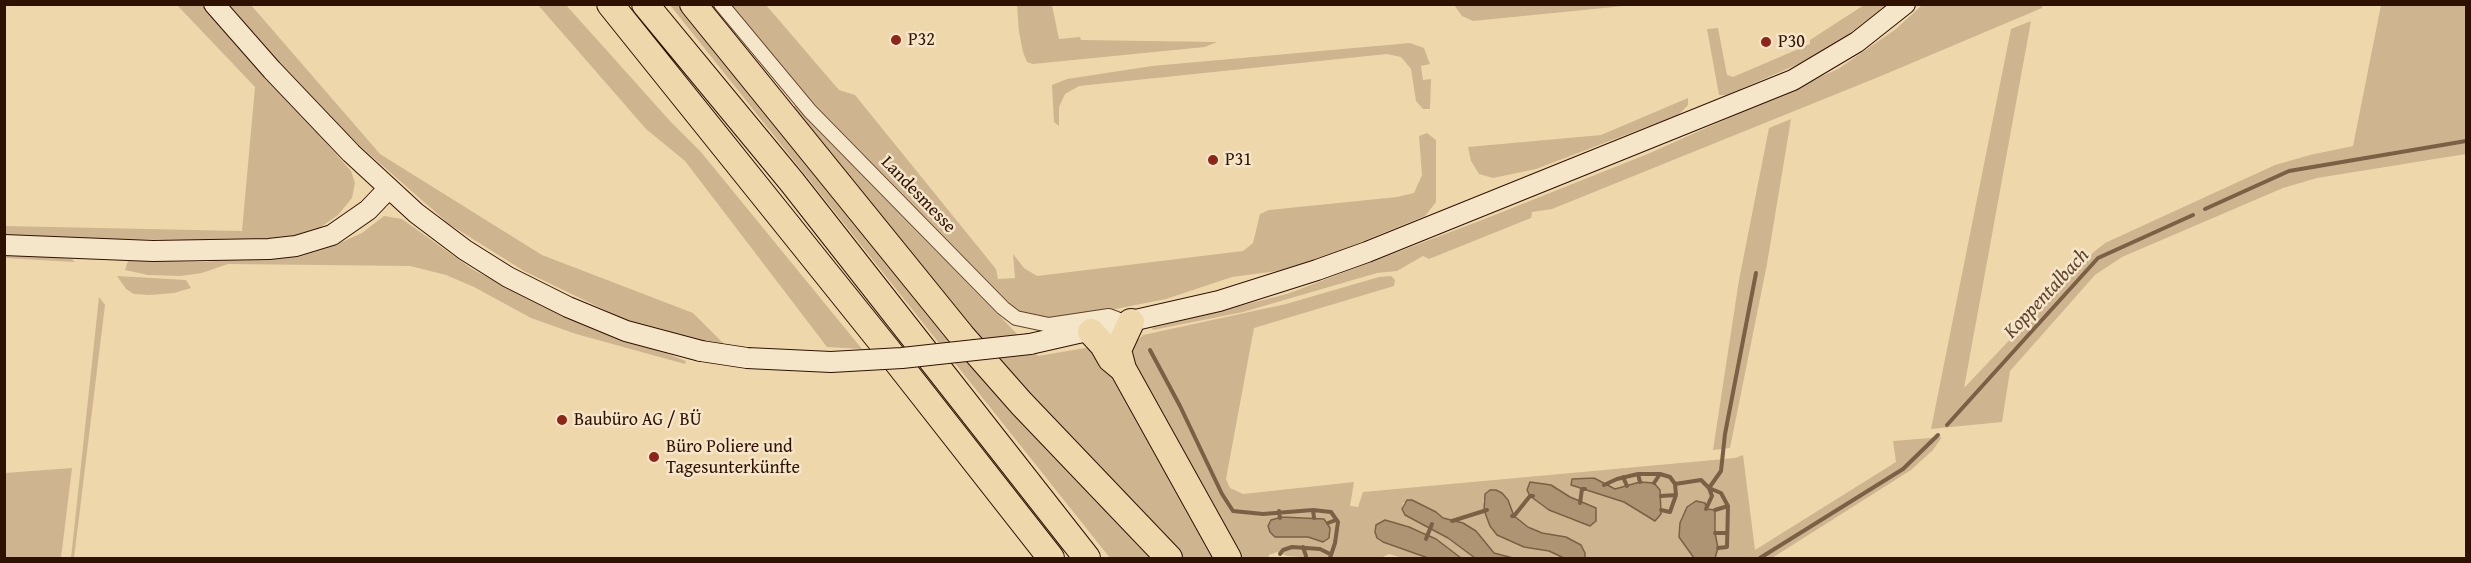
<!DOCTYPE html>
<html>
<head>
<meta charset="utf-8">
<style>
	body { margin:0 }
	#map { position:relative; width:2471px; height:563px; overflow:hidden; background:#efd7ac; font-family:"Gentium Book Plus",serif }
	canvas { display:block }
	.frame { position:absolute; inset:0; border:6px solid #2f1102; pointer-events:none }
</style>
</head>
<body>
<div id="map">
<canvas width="2471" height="563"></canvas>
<div class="frame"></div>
</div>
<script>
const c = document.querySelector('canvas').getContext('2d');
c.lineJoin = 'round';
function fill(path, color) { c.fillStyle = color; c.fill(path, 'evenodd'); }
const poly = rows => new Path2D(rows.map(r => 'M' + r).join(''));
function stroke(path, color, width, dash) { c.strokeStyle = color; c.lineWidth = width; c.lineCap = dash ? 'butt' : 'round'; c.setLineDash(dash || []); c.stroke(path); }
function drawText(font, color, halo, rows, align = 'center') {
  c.font = font + ' "Gentium Book Plus",serif'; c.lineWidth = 5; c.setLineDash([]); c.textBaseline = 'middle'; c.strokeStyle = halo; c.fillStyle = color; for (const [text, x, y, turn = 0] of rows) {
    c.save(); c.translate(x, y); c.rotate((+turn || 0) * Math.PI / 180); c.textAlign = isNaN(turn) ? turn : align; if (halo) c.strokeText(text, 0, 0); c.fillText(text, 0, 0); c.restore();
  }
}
fill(poly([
	[177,5,204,5,351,171,355,183,352,198,338,215,315,231,281,241,5,238,5,226,242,231,255,87],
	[226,5,251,5,380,154,542,255,693,313,726,346,646,330,524,271,449,224,326,116],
	[538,5,566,5,670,121,701,152,862,349,827,347,685,161,646,129],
	[670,5,684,5,1158,558,1110,558],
	[728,5,766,5,839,90,855,95,996,269,998,279,1015,278,1013,254,1024,268,1037,276,1243,251,1253,243,1260,214,1269,210,1397,197,1414,193,1422,175,1419,136,1427,133,1436,140,1436,202,1425,216,1317,260,1277,271,1232,277,1166,299,1055,321,1014,312,812,105],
	[1017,5,1052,5,1059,39,1080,37,1081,40,1217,42,1205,47,1033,64,1027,62,1023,52,1019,32],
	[1454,5,1633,4,1634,5,1473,21,1462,16],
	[1864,5,1886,5,1844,38,1803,62,1727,95,1719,95,1707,29,1718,28,1727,75,1733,77,1810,44,1810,40],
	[1922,5,2043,5,2042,8,1881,76,1552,209,1532,212,1531,218,1429,259,1423,256,1397,271,1377,273,1243,312,1153,330,1152,328,1287,294,1482,220,1650,153,1838,69,1896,29],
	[2381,5,2466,5,2466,154,2317,178,2283,188,2122,257,2095,275,2010,371,2002,422,1931,429,2011,29,2031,21,1964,388,2089,256,2105,243,2275,165,2310,155,2353,146],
	[1410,43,1424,48,1430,64,1421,66,1423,80,1431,79,1430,109,1423,109,1416,101,1411,69,1401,57,1387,54,1079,86,1065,94,1059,107,1059,126,1054,122,1052,85,1067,79,1152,66],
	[1688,98,1688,105,1678,115,1536,169,1493,178,1479,174,1471,161,1468,147,1601,135],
	[796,103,1038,356,1085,348,1097,350,1103,355,1221,558,1179,558,1012,383,842,176,794,107],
	[1791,119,1767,264,1730,448,1713,450,1739,280,1769,128],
	[384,216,402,219,472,269,542,306,686,361,685,364,576,334,531,318,474,287,446,275,410,266,228,264,202,273,181,276,148,275,125,270,128,261,206,262,243,258,299,257,333,246,362,233],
	[4,252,72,259,75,262,5,258],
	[117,276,186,280,191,288,174,293,149,295,134,294,126,289],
	[1391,276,1395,280,1394,286,1254,328,1226,479,1230,488,1243,494,1354,482,1350,506,1358,507,1363,492,1735,458,1743,455,1755,550,1896,462,1893,441,1942,437,1933,450,1911,470,1772,558,1715,558,1718,548,1715,533,1716,521,1679,537,1694,558,1585,558,1577,542,1561,536,1542,533,1521,522,1514,516,1502,493,1496,490,1490,490,1485,494,1483,502,1497,535,1524,547,1549,551,1564,558,1513,558,1494,553,1476,531,1463,523,1443,518,1436,512,1412,500,1403,503,1402,509,1405,515,1448,538,1475,558,1461,558,1436,539,1421,531,1385,520,1387,544,1428,558,1403,558,1389,554,1381,558,1314,558,1287,556,1277,552,1269,555,1268,558,1237,558,1130,358,1132,346,1143,335,1286,304,1379,277],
	[1594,478,1615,489,1640,482,1655,521,1624,502,1571,484],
	[1551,485,1570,497,1572,520,1549,510],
	[1293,517,1324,519,1323,542,1308,537,1275,537,1271,520],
	[99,297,105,305,74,558,71,558],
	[72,468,61,558,5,558,5,473]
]), '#ceb58f');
const water = poly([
	[1594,478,1615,489,1640,482,1654,483,1660,490,1661,514,1655,521,1624,502,1571,485,1572,479,1594,478],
	[1530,482,1551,485,1570,497,1596,508,1596,521,1590,526,1549,510,1530,496,1527,490,1530,482],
	[1490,490,1496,490,1502,493,1508,500,1514,516,1528,527,1542,533,1566,537,1581,545,1585,553,1585,558,1564,558,1549,551,1524,547,1497,535,1490,526,1484,510,1485,494,1490,490],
	[1407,500,1412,500,1436,512,1443,518,1463,523,1476,531,1494,553,1513,558,1475,558,1448,538,1405,515,1402,509,1407,500],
	[1696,501,1705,503,1707,509,1715,510,1715,533,1718,548,1715,558,1694,558,1679,537,1680,523,1687,507,1696,501],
	[1282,517,1324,519,1330,528,1329,538,1323,542,1308,537,1275,537,1270,532,1268,526,1271,520,1282,517],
	[1385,520,1409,527,1436,539,1461,558,1428,558,1383,542,1377,538,1375,532,1376,525,1385,520]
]);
fill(water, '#ae9472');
stroke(water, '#7b6045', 1.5);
stroke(poly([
	[2205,209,2289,171,2466,141],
	[1150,350,1180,406,1222,494,1233,511,1263,514,1313,510,1331,512,1338,522,1335,543,1330,558],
	[1947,425,2098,258,2193,215],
	[1638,474,1640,482],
	[1623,477,1627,486],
	[1654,483,1660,474],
	[1604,485,1617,479,1638,474,1660,474,1670,477,1675,484,1701,480,1709,488,1721,493,1728,506,1727,547,1718,548],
	[1661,496,1676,495,1675,484],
	[1580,503,1582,489,1585,489],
	[1706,509,1712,496,1709,488,1721,471,1725,434,1756,273],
	[1313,510,1314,518],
	[1661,510,1670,512,1676,495],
	[1715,510,1728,506],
	[1279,511,1280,518],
	[1512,516,1514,516,1530,496,1533,496],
	[1452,521,1487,510],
	[1328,523,1336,520],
	[1715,533,1727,533],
	[1426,539,1432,524],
	[1303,547,1306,556],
	[1280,554,1283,550,1292,547,1320,549,1330,554],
	[1760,558,1903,469,1938,435]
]), '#7b6045', 4);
const street = poly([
	[721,4,810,111,1003,308,1016,318,1049,325,1109,316,1117,319]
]);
const secondary = poly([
	[214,4,272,70,351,153,416,213,465,250,508,277,568,307,626,331,701,351],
	[4,245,153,251,269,249,296,246,332,235,368,210,389,188],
	[1030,344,1219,301,1317,270,1367,252,1793,80,1857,42,1905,4]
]);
const highway = poly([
	[610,4,887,349,1051,558],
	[645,4,792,182,1087,558],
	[693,4,962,336,1021,403,1169,558],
	[1131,322,1118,350,1123,369,1228,558],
	[1091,332,1103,345,1111,359,1123,369]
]);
stroke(street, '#5f422c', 16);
stroke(secondary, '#2f1102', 22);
stroke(highway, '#2f1102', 28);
stroke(street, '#f5e5c9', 14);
stroke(secondary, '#f5e5c9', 20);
stroke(highway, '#efd7ac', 26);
const secondaryBridge = poly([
	[701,351,747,358,831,362,902,358,1030,344]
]);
stroke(secondaryBridge, '#2f1102', 22, []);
stroke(secondaryBridge, '#f5e5c9', 20);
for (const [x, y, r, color] of [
	[896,40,6,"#8f2418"],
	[1766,42,6,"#8f2418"],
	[1213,160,6,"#8f2418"],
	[562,420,6,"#8f2418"],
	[654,457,6,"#8f2418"]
]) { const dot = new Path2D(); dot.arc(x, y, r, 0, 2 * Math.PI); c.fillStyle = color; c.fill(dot); stroke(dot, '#f5e5c9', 2); }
drawText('18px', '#2f1102', '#f5e5c9', [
	["P32",908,40],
	["P30",1778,42],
	["P31",1225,160],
	["Baubüro AG / BÜ",574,420],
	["Büro Poliere und",666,447],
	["Tagesunterkünfte",666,468]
], 'left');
drawText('18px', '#2f1102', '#f5e5c9', [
	["Landesmesse",918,195,46]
]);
drawText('italic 20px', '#62452f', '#f5e5c9', [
	["Koppentalbach",2047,294,-47]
]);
</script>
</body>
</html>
